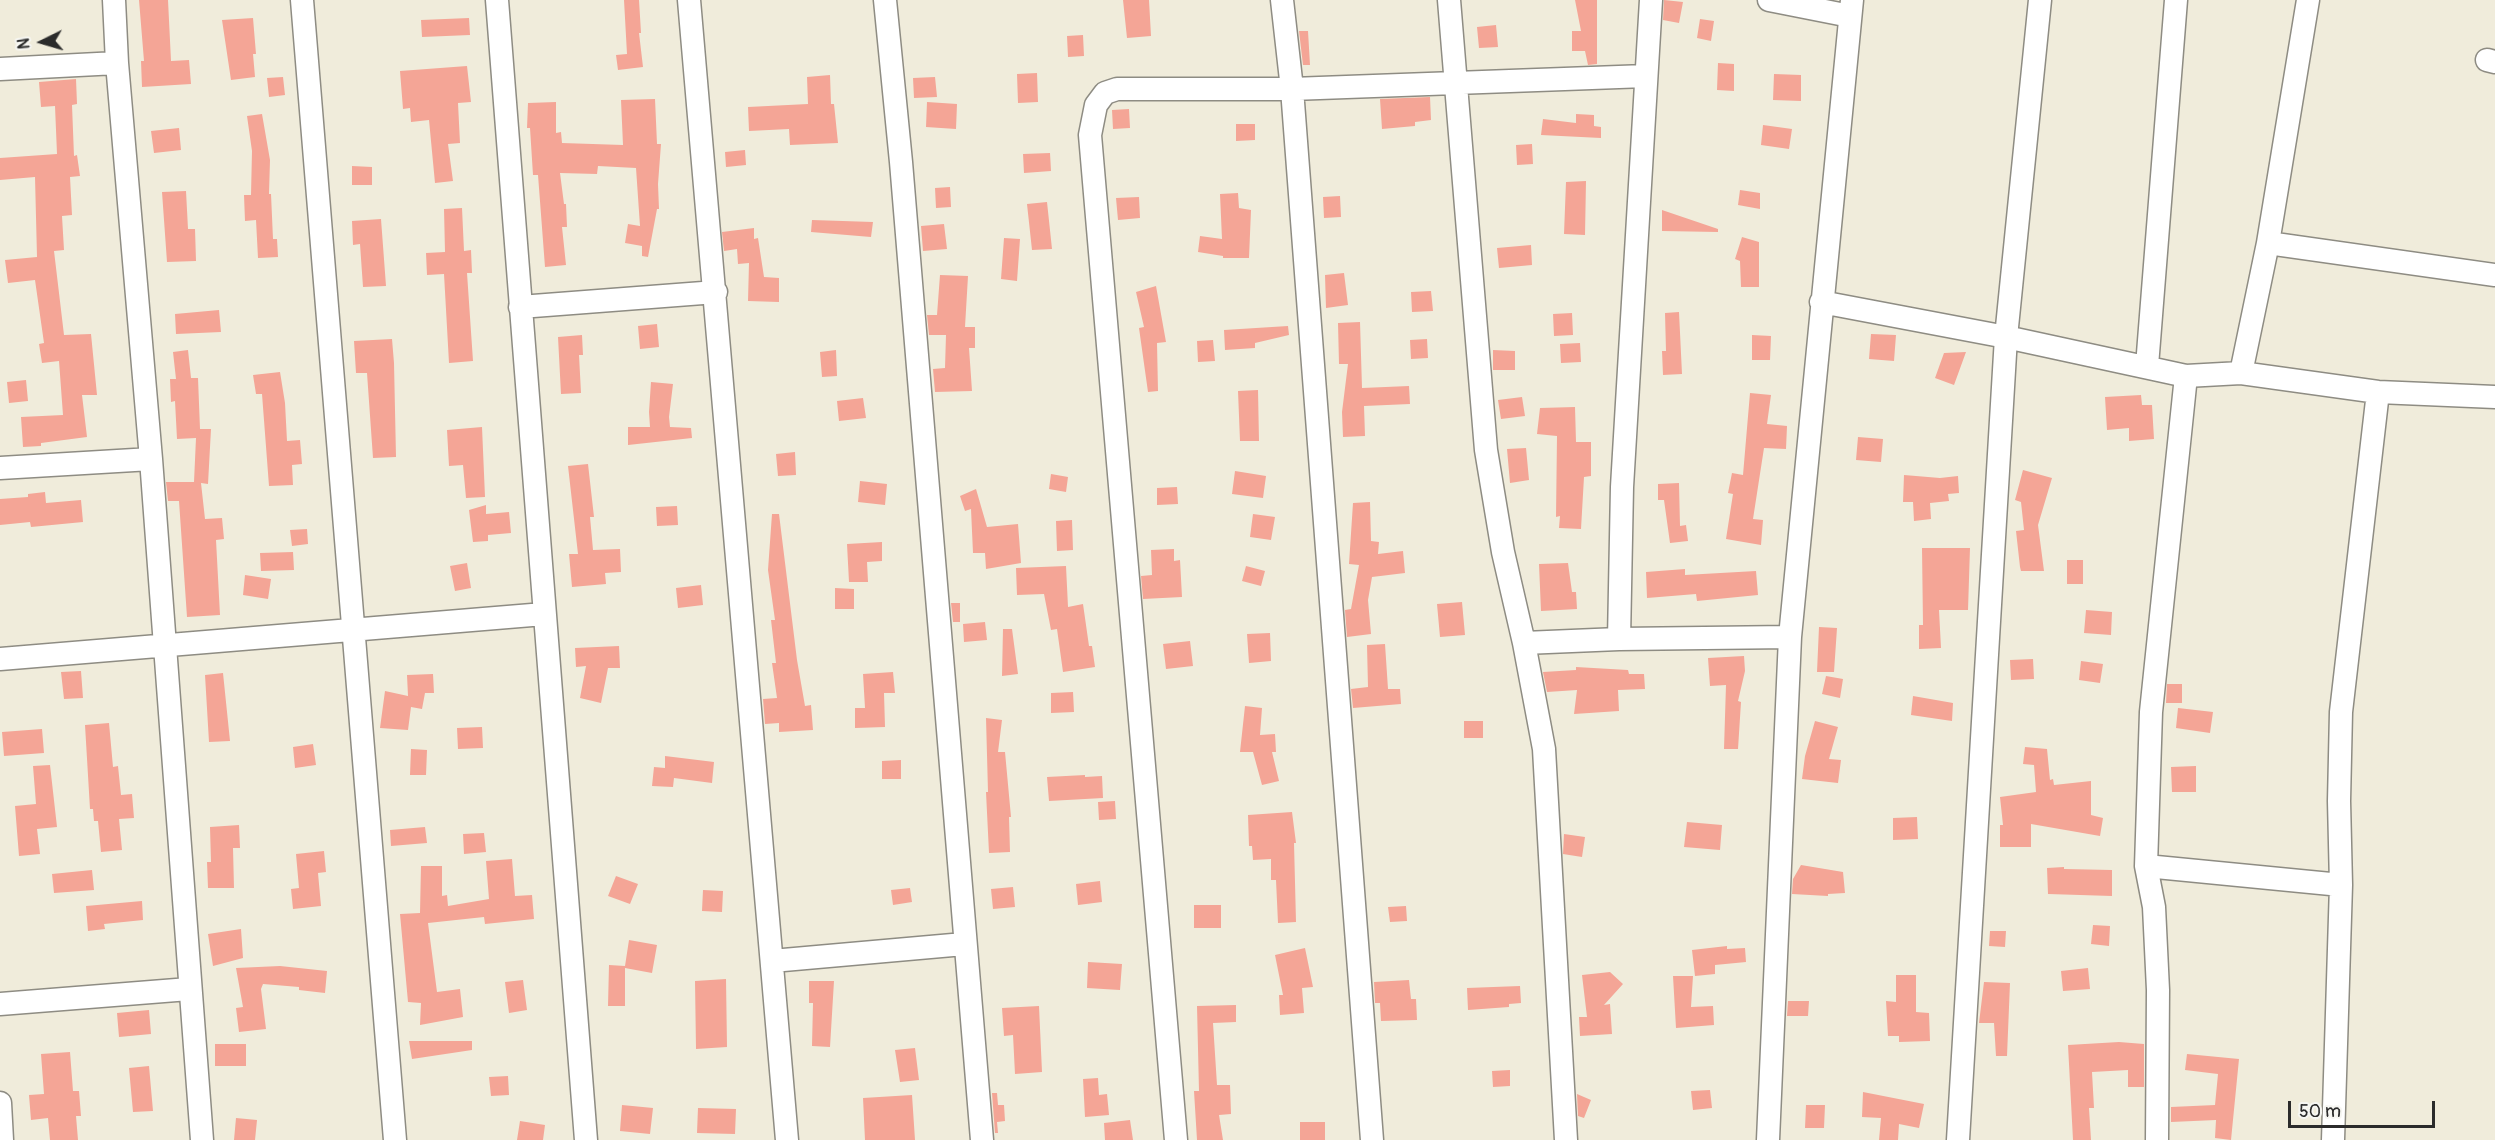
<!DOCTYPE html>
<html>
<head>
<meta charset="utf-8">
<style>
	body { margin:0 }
	#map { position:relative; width:2495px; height:1140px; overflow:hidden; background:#f0ecdb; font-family:Pangolin,sans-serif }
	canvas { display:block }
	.north { position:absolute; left:12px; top:12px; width:60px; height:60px; -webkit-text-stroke:4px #f6f6f2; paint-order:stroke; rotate:265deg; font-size:16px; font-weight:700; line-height:24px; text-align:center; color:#2b2b2b }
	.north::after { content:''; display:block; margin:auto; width:21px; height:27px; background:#2b2b2b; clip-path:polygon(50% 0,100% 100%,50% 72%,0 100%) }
	.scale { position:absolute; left:2288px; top:1101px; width:147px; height:27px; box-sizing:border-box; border:3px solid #2b2b2b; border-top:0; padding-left:8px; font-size:18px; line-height:21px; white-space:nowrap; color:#2b2b2b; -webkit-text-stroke:4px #f6f6f2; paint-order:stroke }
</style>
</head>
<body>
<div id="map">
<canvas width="2495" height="1140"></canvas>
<div class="north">N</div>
<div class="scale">50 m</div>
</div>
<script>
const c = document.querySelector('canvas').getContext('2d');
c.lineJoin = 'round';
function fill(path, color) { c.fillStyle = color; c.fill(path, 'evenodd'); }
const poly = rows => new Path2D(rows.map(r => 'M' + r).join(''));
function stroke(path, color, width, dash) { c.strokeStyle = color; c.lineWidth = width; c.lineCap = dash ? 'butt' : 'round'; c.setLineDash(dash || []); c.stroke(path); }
fill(poly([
	[139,0,168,0,171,61,189,60,191,84,142,87,141,61,144,61],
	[624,0,639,0,641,33,639,33,643,67,618,70,616,55,627,54],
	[1123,0,1149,0,1151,36,1127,38],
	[1575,0,1597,0,1597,64,1588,65,1585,51,1572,51,1572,31,1581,31],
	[1664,0,1683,2,1679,23,1663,20],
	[253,18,256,54,253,54,255,77,231,80,222,20],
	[469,18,470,35,422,37,421,20],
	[1700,19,1714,21,1711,41,1697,38],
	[1496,25,1498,47,1479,48,1477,27],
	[1299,31,1308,31,1310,65,1303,65],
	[1083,35,1084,56,1068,57,1067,36],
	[1718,63,1734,64,1734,91,1717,90],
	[467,66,471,102,458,103,460,143,448,144,453,181,435,183,429,120,411,122,410,108,403,109,400,71],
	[1037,73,1038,102,1018,103,1017,74],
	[1774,74,1801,75,1801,101,1773,100],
	[830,75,831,104,834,104,838,143,790,145,789,129,749,131,748,107,808,104,807,77],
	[283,77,285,95,269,97,267,78],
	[935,77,937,97,914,98,913,78],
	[76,79,77,104,72,105,74,156,77,155,80,176,70,177,72,215,62,216,64,250,54,251,64,335,91,334,97,395,82,395,87,437,41,443,41,446,23,447,21,417,63,415,59,361,42,363,39,344,44,343,35,280,8,283,5,260,37,257,35,177,0,180,0,158,57,154,55,106,41,107,39,82],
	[1430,97,1431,120,1415,122,1415,126,1382,129,1380,99],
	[655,99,657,144,661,144,658,184,659,209,657,209,648,257,642,256,642,246,625,243,628,224,640,226,636,168,598,166,597,174,560,173,564,204,566,204,567,227,562,227,566,265,545,267,538,175,533,175,530,128,527,128,528,103,556,102,556,133,561,132,562,143,623,145,621,100],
	[927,102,957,104,956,129,926,127],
	[1129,109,1130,128,1113,129,1112,110],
	[262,114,270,160,269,194,271,194,273,239,277,239,278,257,258,258,256,220,245,221,244,195,251,195,252,151,247,116],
	[1576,114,1594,115,1594,126,1601,127,1601,138,1541,135,1543,119,1576,123],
	[1236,124,1255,124,1255,140,1236,141],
	[1763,125,1792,129,1789,149,1761,145],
	[179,128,181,150,154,153,151,131],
	[1532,144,1533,164,1517,165,1516,145],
	[745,150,746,165,726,167,725,152],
	[1050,153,1051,171,1024,173,1023,154],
	[352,166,372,167,372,185,352,185],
	[1586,181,1585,235,1564,234,1566,182],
	[950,187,951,207,936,208,935,188],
	[1740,190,1760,193,1760,209,1738,205],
	[186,191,188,229,195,229,196,261,167,262,162,192],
	[1238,193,1239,208,1251,210,1249,258,1223,258,1223,256,1198,252,1200,236,1222,239,1220,194],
	[1340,196,1341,217,1324,218,1323,197],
	[1139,197,1140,218,1118,220,1116,198],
	[1047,202,1052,249,1032,250,1027,204],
	[462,208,464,251,471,250,472,273,467,273,473,361,449,363,444,274,427,275,426,253,445,252,444,209],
	[1662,210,1718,229,1718,232,1662,231],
	[381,219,386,286,363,287,360,244,353,245,352,221],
	[812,220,873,222,871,237,811,232],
	[944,224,947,249,923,251,921,226],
	[754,228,754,239,758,238,764,277,779,278,779,302,748,301,749,263,738,264,737,249,724,251,722,232],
	[1742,237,1759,242,1759,287,1741,287,1740,261,1735,259],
	[1004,238,1020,239,1017,281,1001,279],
	[1531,245,1532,265,1499,268,1497,248],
	[1344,273,1348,305,1326,308,1325,275],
	[940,275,968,276,965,327,975,327,975,348,969,348,972,391,935,392,933,369,945,368,946,335,929,335,927,315,937,315],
	[1156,286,1166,342,1157,343,1158,391,1148,392,1139,328,1144,327,1136,292],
	[1431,291,1433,311,1412,312,1411,292],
	[219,310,221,332,176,334,175,314],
	[1679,312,1682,374,1663,375,1662,351,1666,351,1665,313],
	[1572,313,1573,335,1554,336,1553,314],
	[1360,322,1362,388,1409,386,1410,404,1364,406,1365,436,1343,437,1342,412,1348,364,1339,364,1338,323],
	[657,324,659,347,640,349,638,326],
	[1288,326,1289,335,1255,343,1255,348,1225,350,1224,330],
	[1871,334,1896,335,1894,361,1869,359],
	[582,335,583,355,579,355,581,393,561,394,558,337],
	[1752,335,1771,336,1770,360,1752,360],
	[392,339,394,363,396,457,373,458,367,373,356,373,354,341],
	[1427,339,1428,358,1411,359,1410,340],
	[1213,340,1215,361,1198,362,1197,341],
	[1580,343,1581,362,1561,363,1560,344],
	[188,350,191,378,198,378,200,429,211,429,208,484,201,483,205,519,222,518,224,539,216,540,220,615,187,617,179,501,168,501,166,482,194,482,196,438,177,439,175,401,171,402,170,379,176,379,173,352],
	[836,350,837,376,822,377,820,352],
	[1493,350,1515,351,1515,370,1493,370],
	[1966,352,1954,385,1935,378,1944,353],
	[280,372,285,403,287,441,300,440,302,464,292,465,293,485,269,486,262,394,256,394,253,375],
	[26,380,28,401,9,403,7,382],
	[651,382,673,384,669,417,670,427,691,428,692,438,628,445,628,427,650,427,649,412],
	[1258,390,1259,441,1240,441,1238,391],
	[1750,393,1771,395,1767,424,1787,426,1786,449,1764,448,1753,519,1763,520,1761,545,1726,539,1733,494,1728,493,1732,473,1743,475],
	[2141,395,2142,405,2152,405,2154,439,2129,441,2129,428,2107,430,2105,397],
	[1522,397,1525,416,1501,419,1498,400],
	[863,398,866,418,839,421,837,401],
	[1575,407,1576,442,1591,442,1591,476,1584,477,1581,529,1559,528,1560,516,1556,517,1557,436,1537,434,1540,408],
	[482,427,485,497,466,498,463,465,449,466,447,430],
	[1858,437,1883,439,1881,462,1856,460],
	[1526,448,1529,480,1510,483,1507,449],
	[795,452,796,475,778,476,776,454],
	[588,464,594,517,590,517,593,550,620,549,621,572,605,573,606,584,572,587,569,554,578,554,568,466],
	[2023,470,2052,478,2038,525,2044,571,2021,571,2020,567,2016,531,2024,530,2021,502,2015,500],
	[1235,471,1266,476,1263,498,1232,494],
	[1051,474,1068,477,1066,492,1049,489],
	[1904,475,1940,478,1958,476,1959,493,1948,494,1949,501,1930,503,1931,519,1914,521,1913,502,1903,502],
	[860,481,887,484,885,505,858,502],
	[1679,483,1680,526,1686,525,1688,541,1670,543,1664,500,1658,500,1658,484],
	[1177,487,1178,504,1157,505,1157,488],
	[976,489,987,527,1018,524,1021,563,986,569,985,553,973,553,971,509,965,511,960,496],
	[45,492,46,503,81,500,83,522,31,527,30,522,0,525,0,499,28,497,28,494],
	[1370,502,1371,541,1379,542,1378,554,1403,551,1405,573,1372,577,1368,600,1371,634,1347,637,1345,610,1351,609,1359,565,1349,564,1353,503],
	[486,505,486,514,509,512,511,533,488,535,488,541,473,542,469,510],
	[677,506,678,525,657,526,656,507],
	[772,514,779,514,797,660,805,706,811,705,813,730,779,732,779,723,765,724,763,699,777,698,772,663,776,663,771,620,775,620,768,570],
	[1253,514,1275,517,1271,540,1250,537],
	[1072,520,1073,550,1057,551,1056,521],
	[307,529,308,544,292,546,290,530],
	[882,542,882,561,867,562,868,582,849,582,847,544],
	[1922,548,1970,548,1968,610,1939,610,1941,648,1919,649,1919,625,1923,625],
	[1174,549,1174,561,1180,560,1182,597,1143,599,1141,576,1152,575,1151,550],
	[293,552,294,570,261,571,260,553],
	[2067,560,2083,560,2083,584,2067,584],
	[467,563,471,588,455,591,450,566],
	[1568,563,1572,592,1576,592,1577,609,1541,611,1539,564],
	[1066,566,1068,607,1083,604,1089,646,1092,646,1095,667,1063,672,1057,629,1051,630,1044,594,1017,595,1016,568],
	[1246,566,1265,571,1261,586,1242,581],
	[1685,569,1685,575,1756,571,1758,595,1697,601,1696,594,1647,598,1646,572],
	[245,575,271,579,268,599,243,595],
	[701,585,703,605,678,608,676,588],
	[835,588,854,589,854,609,835,609],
	[1462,602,1465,635,1440,637,1437,604],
	[951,603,960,603,960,622,953,622],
	[2086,610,2112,612,2111,635,2084,633],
	[985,622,987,640,964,642,963,624],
	[1819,627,1837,628,1834,672,1817,672],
	[1003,629,1012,629,1018,674,1002,676],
	[1270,633,1271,661,1249,663,1247,634],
	[1190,641,1193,666,1166,669,1163,644],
	[1385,644,1388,689,1400,689,1401,704,1353,708,1351,689,1368,687,1367,645],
	[619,646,620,668,608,668,601,703,580,698,586,666,576,667,575,648],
	[1744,656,1745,671,1738,701,1741,702,1738,749,1724,749,1726,685,1710,686,1708,658],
	[2033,659,2034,679,2011,680,2010,660],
	[2081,661,2103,664,2100,683,2079,680],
	[1576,667,1628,670,1629,674,1644,674,1645,689,1618,690,1619,711,1574,714,1577,690,1547,692,1543,672,1576,670],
	[81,671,83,698,64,699,61,672],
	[893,672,895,693,884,693,885,727,855,728,855,708,865,708,863,674],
	[223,673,230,741,209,742,205,675],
	[433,674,434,693,425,693,422,709,411,707,408,730,380,728,385,691,408,696,407,675],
	[1826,676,1843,679,1840,698,1822,694],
	[2167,684,2182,684,2182,703,2166,703],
	[1073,692,1074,712,1051,713,1051,693],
	[1913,696,1953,703,1952,721,1911,715],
	[1245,706,1262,708,1260,735,1275,734,1276,752,1272,752,1279,781,1262,785,1253,752,1240,752],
	[2178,708,2213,712,2210,733,2176,728],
	[986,718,1002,720,998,752,1005,752,1011,817,1009,817,1010,852,989,853,986,792,988,792],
	[1464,721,1483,721,1483,738,1464,738],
	[1815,721,1838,727,1829,759,1841,760,1838,783,1802,779,1805,756],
	[109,723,113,767,118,766,121,795,132,794,134,818,119,819,122,850,101,852,98,821,94,821,93,809,90,809,85,725],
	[482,727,483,748,458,749,457,728],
	[42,729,44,753,4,756,2,732],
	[313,744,316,765,295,768,293,747],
	[2025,747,2047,749,2050,780,2053,779,2054,785,2091,781,2091,815,2103,818,2100,836,2031,824,2031,847,2000,847,2000,825,2003,825,2000,797,2036,792,2034,765,2023,764],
	[411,749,427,750,426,775,410,775],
	[665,756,714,762,712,783,674,778,673,787,652,786,654,767,665,768],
	[901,760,901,779,882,779,882,761],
	[50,765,57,827,37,829,40,854,19,856,15,806,36,804,33,766],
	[2196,766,2196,792,2172,792,2171,767],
	[1085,775,1085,777,1102,776,1103,798,1049,801,1047,777],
	[1115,801,1116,819,1099,820,1098,802],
	[1292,812,1296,843,1294,843,1296,922,1278,923,1276,880,1271,880,1271,859,1253,860,1252,846,1249,846,1248,815],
	[1917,817,1918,839,1893,840,1893,818],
	[1687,822,1722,825,1720,850,1684,847],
	[239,825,240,848,233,848,234,888,208,888,207,862,211,862,210,827],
	[425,827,427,843,391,846,390,830],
	[484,833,486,852,464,854,463,834],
	[1564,834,1585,837,1582,857,1563,854],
	[324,851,326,872,318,873,321,906,293,909,291,889,299,888,296,854],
	[512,859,515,896,532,895,534,919,485,924,484,917,428,923,437,992,460,989,463,1017,420,1025,421,1003,408,1002,400,914,420,913,421,866,442,866,442,896,447,895,448,906,489,899,486,861],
	[1801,865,1843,872,1845,893,1828,894,1828,896,1792,894,1793,879],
	[2064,867,2064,869,2112,870,2112,896,2048,894,2047,868],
	[92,870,94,890,54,893,52,874],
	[616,876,638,884,630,904,608,896],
	[1100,881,1102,902,1078,905,1076,884],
	[1013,887,1015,907,993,909,991,889],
	[910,888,912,902,893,905,891,890],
	[703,890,723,891,722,912,702,911],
	[142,901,143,920,104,924,105,929,88,931,86,906],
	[1194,905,1221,905,1221,928,1194,928],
	[1406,906,1407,921,1390,922,1388,907],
	[2093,925,2110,926,2109,946,2091,944],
	[241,929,243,958,213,966,208,934],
	[1990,931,2006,931,2005,947,1989,946],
	[629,940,657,945,652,973,625,968,625,1006,608,1006,609,965,625,966],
	[1727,946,1727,949,1745,948,1746,962,1715,965,1715,974,1695,976,1692,950],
	[1305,948,1313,987,1302,988,1304,1013,1280,1015,1279,995,1283,995,1275,955],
	[1088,962,1122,964,1120,990,1087,988],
	[280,966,327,971,325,993,299,990,299,987,263,984,261,989,266,1029,239,1032,236,1008,243,1007,236,968],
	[2088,968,2090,989,2063,991,2061,971],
	[1610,972,1623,984,1604,1005,1610,1004,1612,1034,1580,1036,1579,1017,1587,1017,1582,975],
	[1896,975,1916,975,1916,1012,1929,1013,1930,1041,1899,1042,1899,1036,1888,1036,1886,1001,1896,1002],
	[1673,976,1693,976,1691,1007,1713,1006,1714,1025,1676,1028],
	[726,979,727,1047,696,1049,695,981],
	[523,980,527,1010,509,1013,505,982],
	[1409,980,1411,999,1416,999,1417,1020,1381,1021,1380,1003,1375,1003,1374,982],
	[809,981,834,981,830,1047,812,1046,813,1003,809,1003],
	[1984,982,2010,983,2007,1056,1996,1056,1994,1023,1979,1023],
	[1520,986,1521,1003,1509,1004,1509,1007,1468,1010,1467,988],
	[1788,1001,1809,1001,1808,1016,1787,1016],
	[1236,1005,1236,1022,1213,1023,1217,1085,1230,1085,1231,1114,1219,1115,1223,1140,1197,1140,1194,1091,1199,1091,1197,1006],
	[1039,1006,1042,1072,1015,1074,1013,1035,1004,1036,1002,1008],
	[149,1010,151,1034,119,1037,117,1013],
	[409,1041,472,1041,472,1050,412,1059],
	[2119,1042,2144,1044,2144,1087,2128,1087,2128,1070,2092,1072,2094,1108,2089,1108,2091,1140,2073,1140,2068,1045],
	[215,1044,246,1044,246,1066,215,1066],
	[915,1048,919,1080,900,1082,895,1050],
	[70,1052,73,1091,79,1091,81,1116,76,1116,78,1140,50,1140,48,1118,31,1120,29,1095,44,1094,41,1054],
	[2187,1054,2239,1059,2231,1140,2215,1138,2216,1120,2171,1122,2171,1107,2215,1105,2218,1074,2185,1070],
	[149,1066,153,1111,133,1112,129,1068],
	[1510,1070,1510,1086,1493,1087,1492,1071],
	[508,1076,509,1095,491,1096,489,1077],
	[1098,1078,1099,1095,1107,1094,1109,1115,1085,1117,1083,1079],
	[1710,1090,1712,1108,1693,1110,1691,1091],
	[1863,1092,1924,1104,1919,1128,1899,1124,1898,1140,1879,1140,1881,1118,1862,1117],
	[992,1093,997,1093,998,1105,1004,1105,1005,1121,997,1122,998,1133,995,1133],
	[1577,1094,1591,1100,1584,1118,1578,1116],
	[912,1095,915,1140,865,1140,863,1098],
	[622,1105,653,1108,650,1134,620,1131],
	[1806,1105,1825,1105,1824,1128,1805,1128],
	[698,1108,736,1109,735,1134,697,1133],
	[236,1118,257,1120,255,1140,234,1140],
	[1130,1120,1133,1140,1105,1140,1104,1123],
	[520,1121,545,1125,543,1140,517,1140],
	[1300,1122,1325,1122,1325,1140,1300,1140]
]), '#f4a596');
const minor = poly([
	[114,0,117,63,151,459,202,1140],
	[302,0,395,1140],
	[497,0,586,1140],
	[689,0,787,1140],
	[885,0,901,162,982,1140],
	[1282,0,1292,89,1372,1140],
	[1449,0,1486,450,1503,552,1524,643,1544,749,1566,1140],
	[1769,0,1850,16],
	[2487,60,2495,62],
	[0,69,117,63],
	[2268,243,2495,275],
	[1821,302,2006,337,2186,376,2241,373,2378,392,2495,397],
	[520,307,716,292],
	[2147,366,2176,0],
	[2241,373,2268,243,2308,0],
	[0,468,151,459],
	[1619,639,1622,487,1651,0],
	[1524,643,1619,639,1790,637],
	[0,659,544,614],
	[2146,866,2341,885],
	[772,961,964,944],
	[0,1004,189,989],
	[0,1103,2,1140],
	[1176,1140,1090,135,1096,105,1105,93,1117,89,1292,89,1646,76],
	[1768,1140,1790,637,1852,0],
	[1958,1140,2006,337,2040,0],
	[2157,1140,2158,990,2154,907,2146,866,2151,712,2186,376],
	[2333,1140,2341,885,2339,801,2341,712,2378,392]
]);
stroke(minor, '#8e8c83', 25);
stroke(minor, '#fff', 22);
</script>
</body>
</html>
